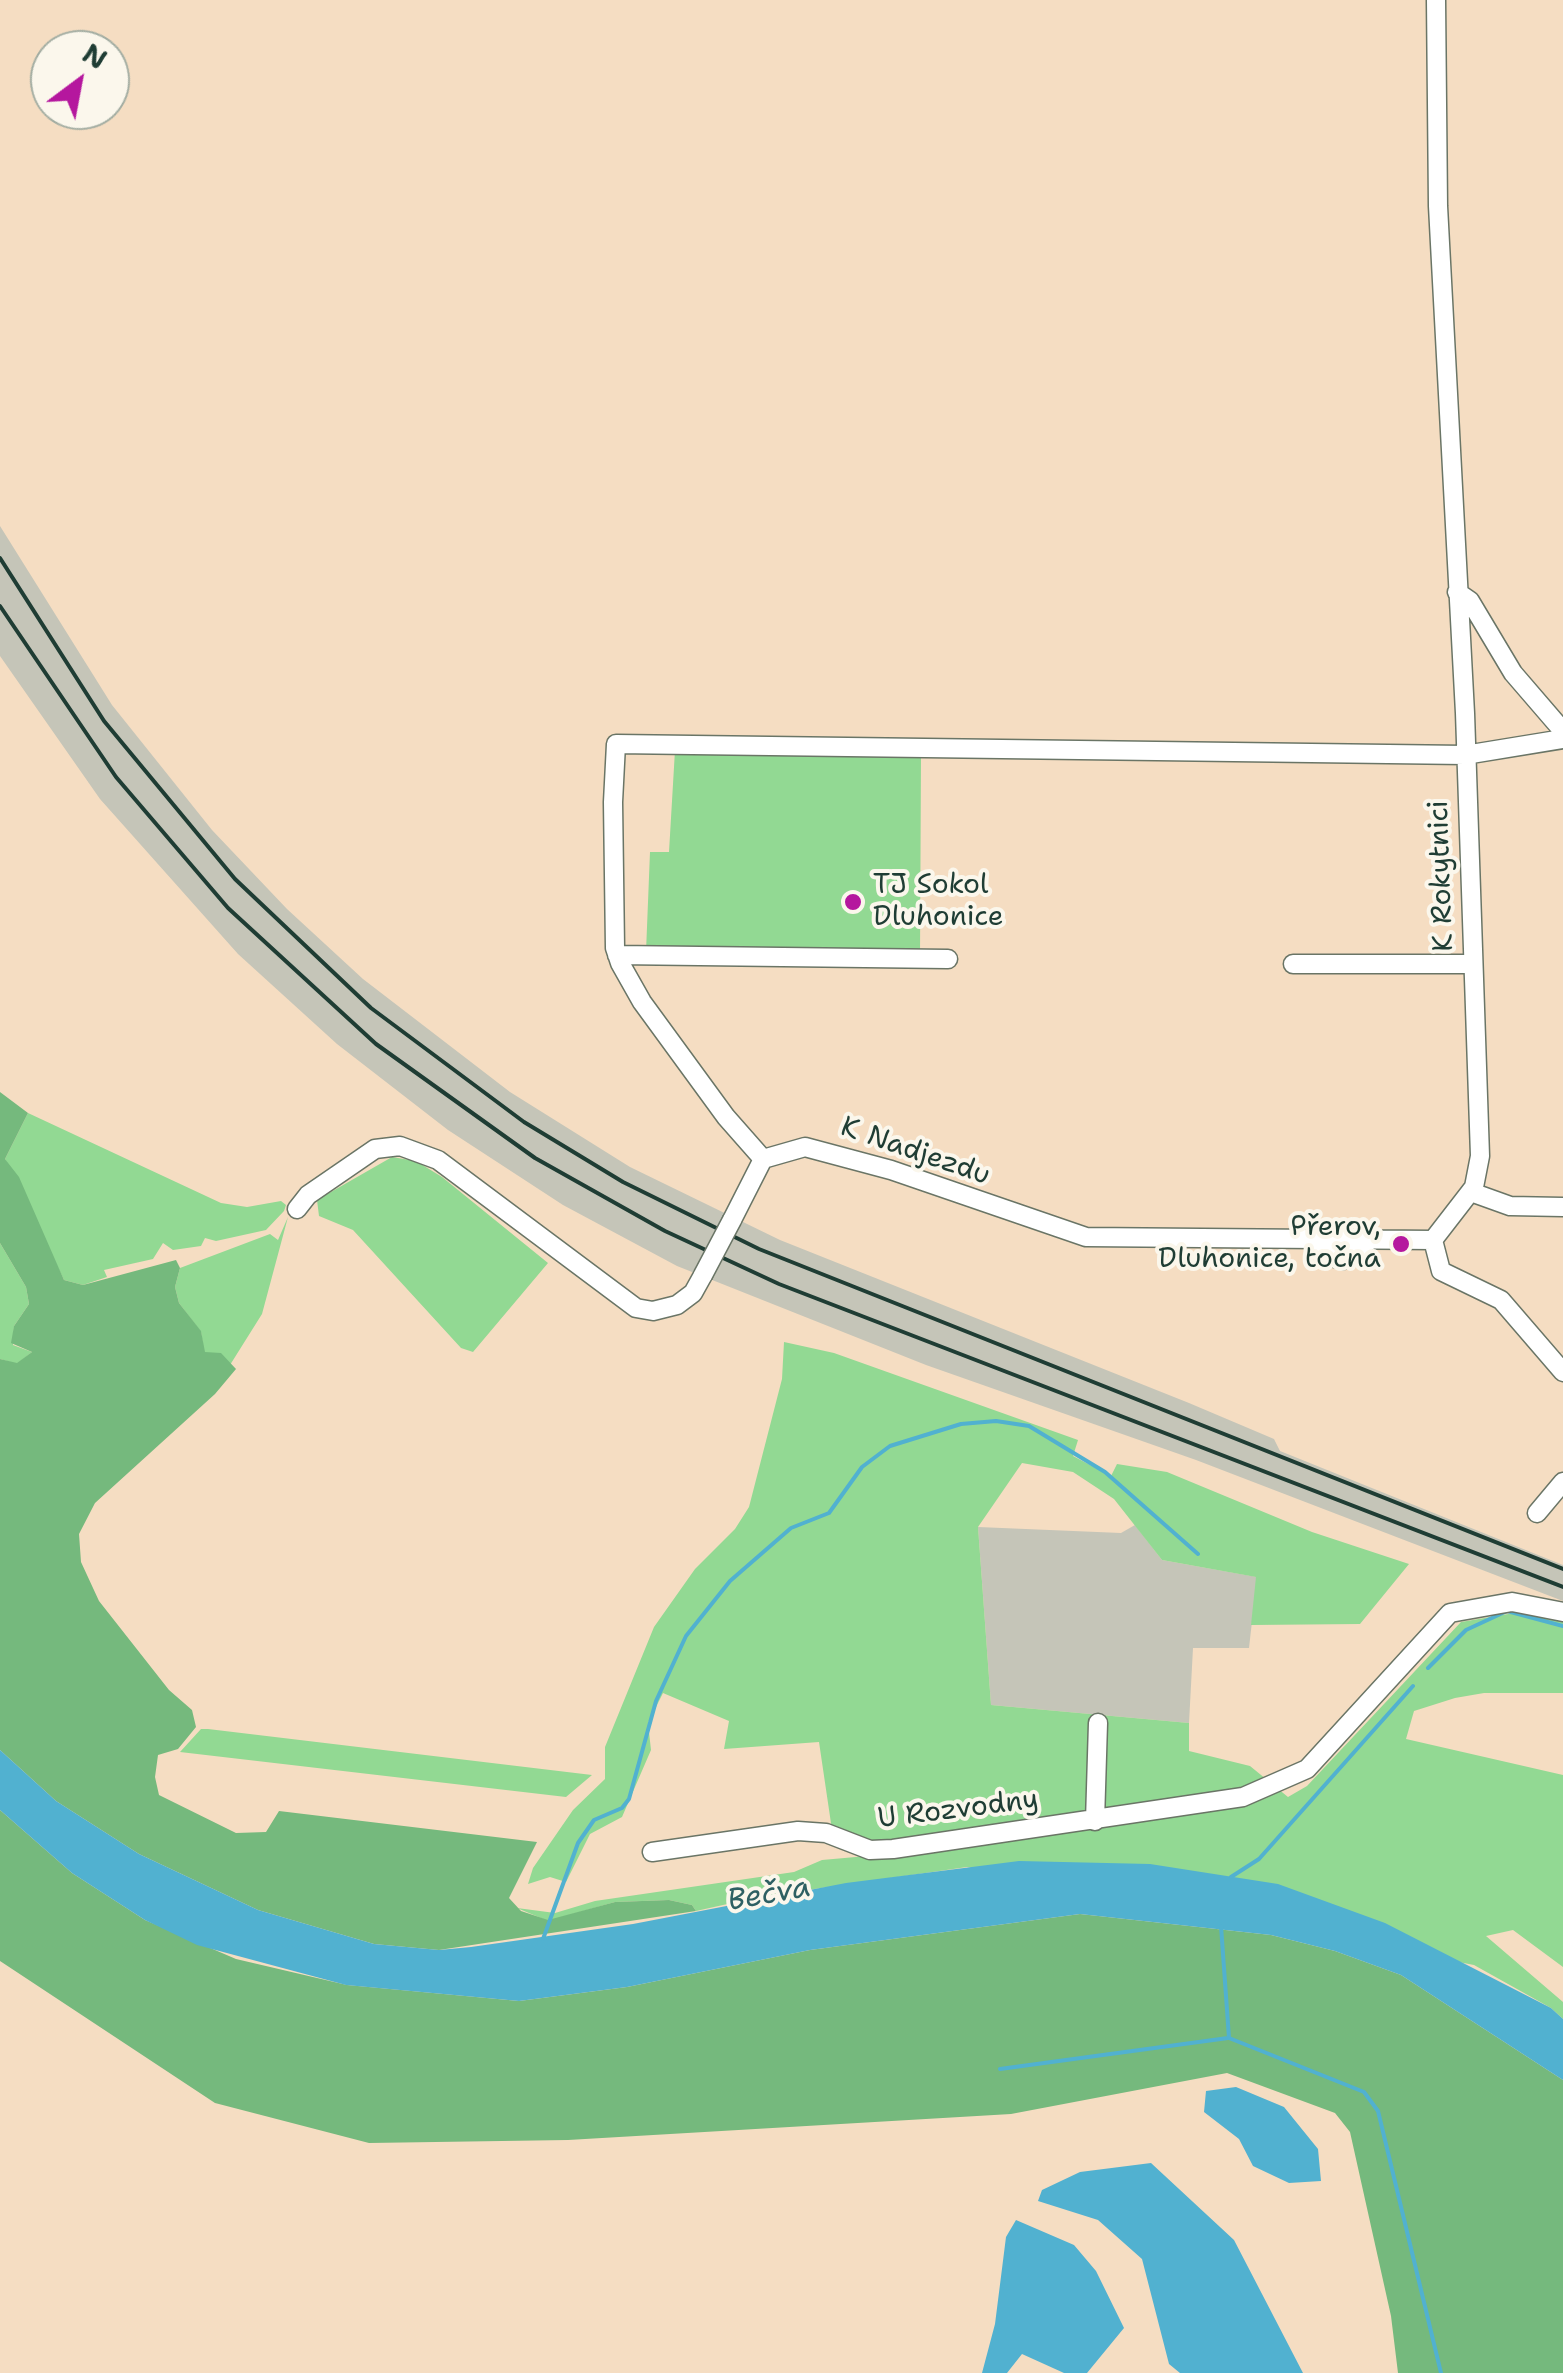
<!DOCTYPE html>
<html>
<head>
<meta charset="utf-8">
<style>
	body { margin:0 }
	#map { position:relative; width:1563px; height:2373px; overflow:hidden; background:#f5ddc2; font-family:"Shantell Sans",sans-serif }
	canvas { display:block }
	.north { position:absolute; left:30px; top:30px; width:100px; height:100px; box-sizing:border-box; background:#fbf7ec; border:2px solid #a3ada2; border-radius:50%; rotate:32deg; font-size:28px; font-weight:700; line-height:40px; text-align:center; color:#1f3d34 }
	.north::after { content:''; display:block; margin:auto; width:35px; height:45px; background:#b5179e; clip-path:polygon(50% 0,100% 100%,50% 72%,0 100%) }
</style>
</head>
<body>
<div id="map">
<canvas width="1563" height="2373"></canvas>
<div class="north">N</div>
</div>
<script>
const c = document.querySelector('canvas').getContext('2d');
c.lineJoin = 'round';
function fill(path, color) { c.fillStyle = color; c.fill(path, 'evenodd'); }
const poly = rows => new Path2D(rows.map(r => 'M' + r).join(''));
function stroke(path, color, width, dash) { c.strokeStyle = color; c.lineWidth = width; c.lineCap = dash ? 'butt' : 'round'; c.setLineDash(dash || []); c.stroke(path); }
function drawText(font, color, halo, rows, align = 'center') {
  c.font = font + ' "Shantell Sans",sans-serif'; c.lineWidth = 8; c.setLineDash([]); c.textBaseline = 'middle'; c.strokeStyle = halo; c.fillStyle = color; for (const [text, x, y, turn = 0] of rows) {
    c.save(); c.translate(x, y); c.rotate((+turn || 0) * Math.PI / 180); c.textAlign = isNaN(turn) ? turn : align; if (halo) c.strokeText(text, 0, 0); c.fillText(text, 0, 0); c.restore();
  }
}
fill(poly([
	[0,526,112,705,212,830,287,909,363,979,510,1092,630,1167,780,1240,1189,1403,1274,1439,1280,1451,1563,1565,1563,1601,1196,1460,926,1365,677,1266,563,1205,448,1130,337,1044,238,954,100,799,0,656],
	[1135,1525,1162,1560,1257,1577,1249,1648,1193,1648,1189,1723,991,1705,978,1527,1121,1533]
]), '#c5c5b8');
fill(poly([
	[675,750,921,756,920,957,646,952,650,852,669,852],
	[28,1113,221,1203,247,1207,281,1201,286,1205,284,1211,266,1230,216,1241,205,1238,201,1246,173,1250,163,1243,153,1259,104,1270,107,1277,83,1285,64,1280,5,1159],
	[392,1157,416,1161,442,1177,548,1263,473,1352,461,1348,353,1230,319,1216,317,1200],
	[288,1217,262,1314,230,1365,204,1352,201,1332,179,1303,175,1287,180,1268,270,1234,278,1240],
	[0,1243,26,1287,29,1304,14,1326,13,1345,32,1352,17,1364,0,1359],
	[784,1342,834,1353,1078,1440,1073,1456,1111,1476,1117,1464,1167,1472,1312,1532,1409,1564,1360,1624,1251,1625,1256,1577,1162,1560,1114,1499,1073,1472,1022,1463,978,1527,991,1705,1189,1723,1189,1751,1250,1766,1288,1797,1307,1786,1461,1622,1532,1610,1563,1620,1563,1693,1484,1693,1455,1698,1414,1711,1406,1739,1563,1775,1563,1967,1513,1930,1486,1936,1563,2002,1563,2019,1551,2008,1474,1965,967,1867,759,1897,696,1911,692,1905,669,1900,615,1902,548,1921,517,1908,555,1913,595,1901,794,1872,822,1860,867,1856,832,1830,819,1742,724,1749,729,1721,663,1693,648,1723,651,1750,622,1817,590,1834,566,1882,550,1877,528,1884,533,1868,573,1810,605,1779,605,1747,654,1627,695,1569,735,1529,749,1507,782,1379],
	[201,1729,208,1729,592,1775,566,1797,180,1752]
]), '#92d993');
fill(poly([
	[0,1092,28,1113,5,1159,19,1177,64,1280,83,1285,176,1260,180,1268,175,1287,179,1303,201,1331,205,1352,221,1353,236,1369,215,1394,95,1503,79,1534,81,1562,99,1601,169,1690,192,1710,196,1727,178,1749,158,1755,155,1777,159,1795,236,1833,266,1832,279,1811,537,1842,509,1898,521,1911,548,1920,615,1902,669,1900,692,1905,696,1911,439,1950,374,1944,258,1910,139,1854,56,1801,0,1750,0,1359,17,1363,32,1352,11,1343,14,1326,29,1304,26,1287,0,1243],
	[0,1810,72,1873,145,1920,236,1959,347,1985,519,2001,627,1987,810,1950,1080,1914,1271,1935,1335,1951,1401,1975,1563,2080,1563,2373,1398,2373,1391,2316,1350,2132,1335,2113,1227,2073,1011,2114,568,2140,369,2143,215,2103,0,1961]
]), '#75b97d');
fill(poly([
	[0,1750,56,1801,139,1854,258,1910,374,1944,439,1950,471,1947,633,1924,846,1883,1019,1861,1150,1864,1278,1884,1385,1923,1551,2008,1563,2019,1563,2080,1401,1975,1335,1951,1271,1935,1080,1914,810,1950,627,1987,519,2001,346,1985,197,1945,145,1920,72,1873,0,1810],
	[1236,2087,1284,2107,1318,2149,1321,2181,1289,2183,1253,2166,1239,2139,1204,2112,1206,2091],
	[1151,2163,1234,2240,1303,2373,1180,2373,1169,2364,1142,2259,1098,2220,1038,2201,1042,2190,1080,2172],
	[1016,2220,1074,2245,1096,2271,1124,2328,1087,2373,1064,2373,1022,2354,1007,2373,982,2373,995,2324,1006,2237]
]), '#51b1d0');
stroke(poly([
	[1428,1668,1466,1630,1507,1611,1563,1626],
	[1231,1877,1259,1859,1413,1686],
	[1221,1926,1229,2038,1364,2092,1378,2111,1441,2373],
	[543,1939,578,1843,594,1820,622,1808,629,1799,656,1701,686,1636,730,1581,791,1528,829,1513,862,1467,890,1446,961,1424,996,1421,1029,1426,1105,1472,1198,1554],
	[1000,2069,1228,2038]
]), '#51b1d0', 4);
const minor = poly([
	[1457,592,1470,601,1513,673,1563,731],
	[617,955,948,959],
	[1293,964,1473,964],
	[763,1159,726,1117,642,1002,620,963,615,948,613,802,616,744,1465,755,1563,739],
	[1471,1192,1510,1206,1563,1207],
	[297,1209,308,1195,375,1149,400,1146,438,1160,636,1308,653,1311,677,1305,693,1293,703,1275],
	[732,1220,763,1159,805,1147,891,1170,1086,1237,1433,1240],
	[1318,1237,1324,1255,1343,1260,1373,1238],
	[1433,1240,1474,1187,1480,1156,1465,713,1438,206,1436,0],
	[1433,1240,1441,1271,1501,1300,1563,1372],
	[1537,1513,1563,1482],
	[1095,1821,1098,1723],
	[652,1852,798,1831,826,1833,870,1850,893,1849,1243,1797,1307,1769,1450,1613,1512,1602,1563,1612]
]);
stroke(minor, '#6a7566', 21);
stroke(minor, '#fff', 18);
stroke(poly([
	[0,558,104,721,235,879,371,1008,524,1122,623,1182,759,1249,1563,1569],
	[0,606,116,777,228,908,376,1044,535,1158,665,1231,779,1284,1563,1587]
]), '#1f3d34', 4);
const minorBridge = poly([
	[703,1275,732,1220]
]);
stroke(minorBridge, '#6a7566', 21, []);
stroke(minorBridge, '#fff', 18);
for (const [x, y, r, color] of [
	[853,902,10,"#b5179e"],
	[1401,1244,10,"#b5179e"]
]) { const dot = new Path2D(); dot.arc(x, y, r, 0, 2 * Math.PI); c.fillStyle = color; c.fill(dot); stroke(dot, '#fbf7ec', 4); }
drawText('28px', '#1f3d34', '#fbf7ec', [
	["K Rokytnici",1442,876,-92],
	["K Nadjezdu",915,1152,19],
	["U Rozvodny",958,1810,-7]
]);
drawText('28px', '#1f3d34', '#fbf7ec', [
	["TJ Sokol",873,886],
	["Dluhonice",873,918],
	["Přerov,",1381,1228,"right"],
	["Dluhonice, točna",1381,1260,"right"]
], 'left');
drawText('italic 30px', '#2e6063', '#fbf7ec', [
	["Bečva",769,1895,-10]
]);
</script>
</body>
</html>
